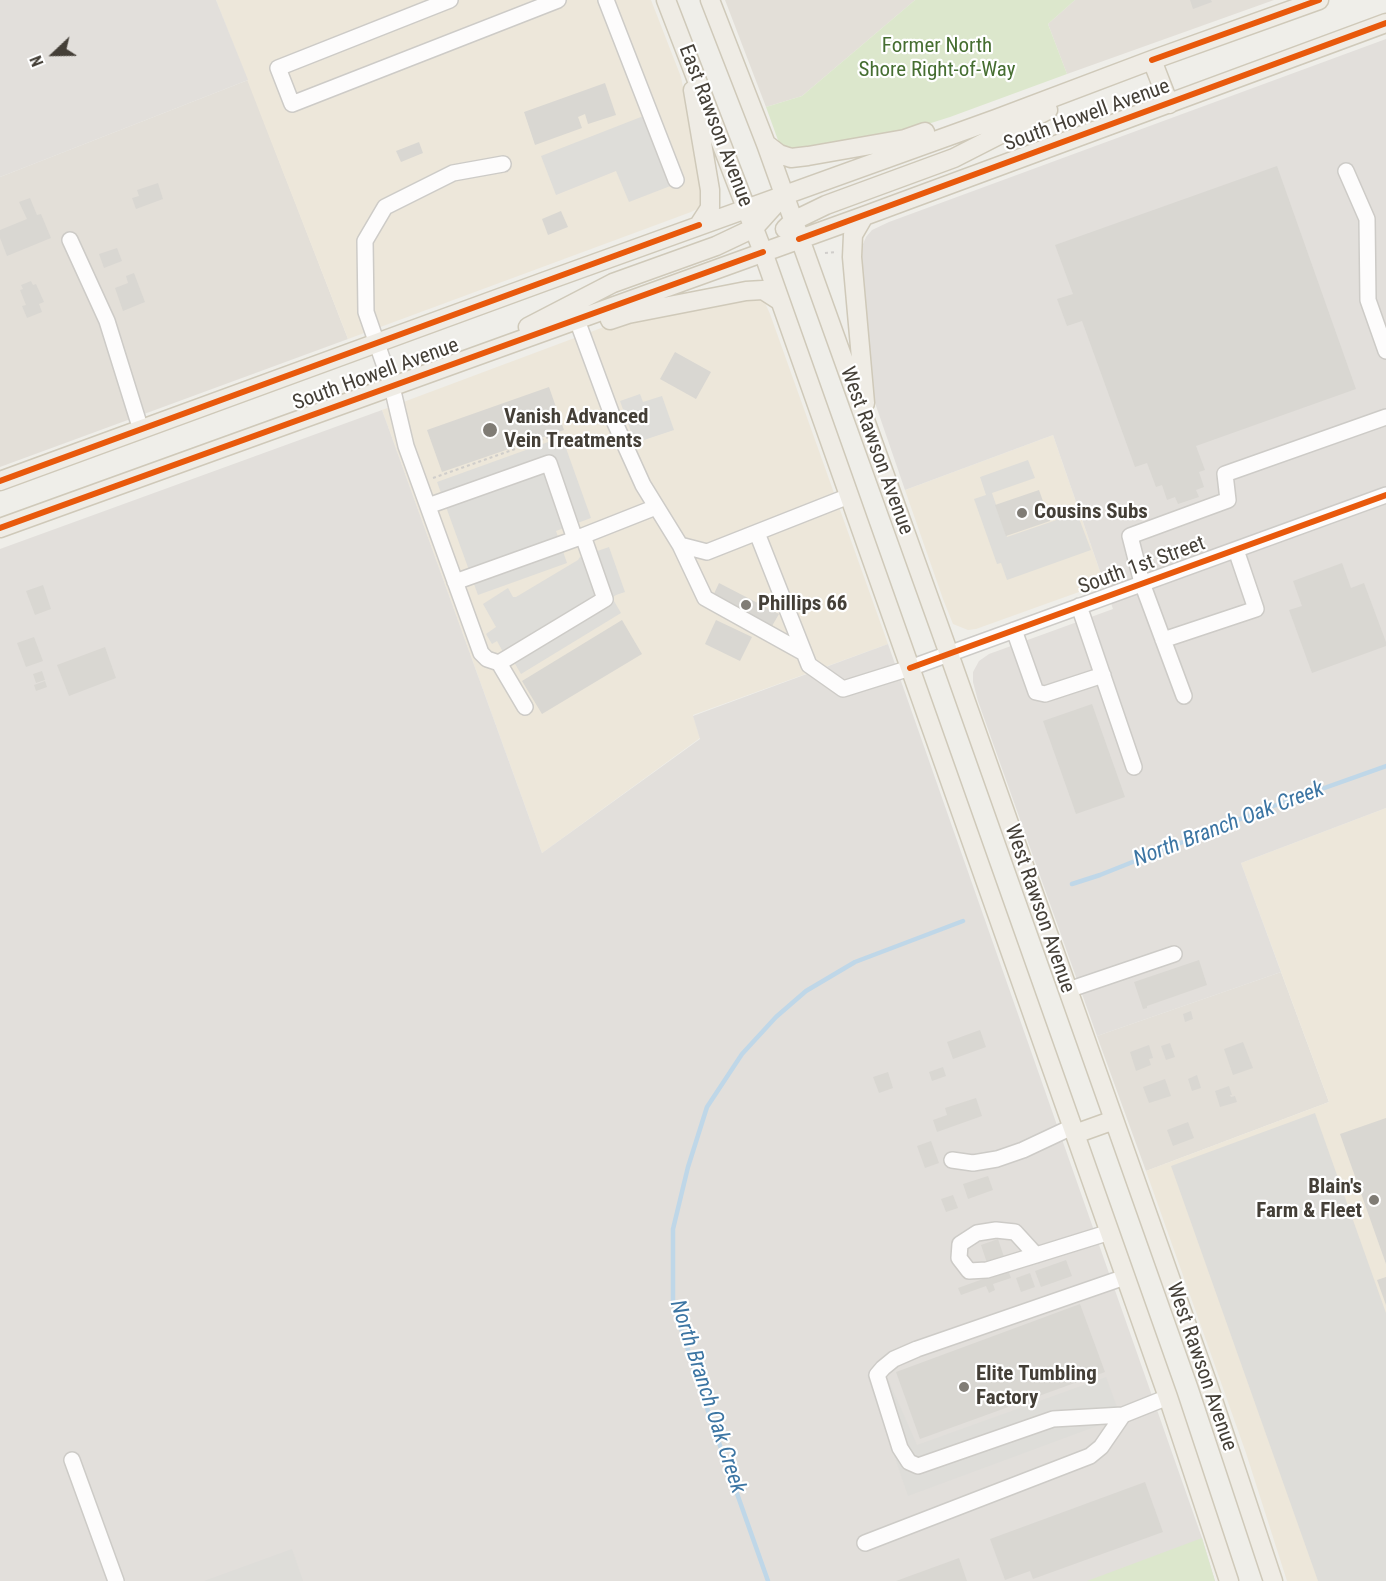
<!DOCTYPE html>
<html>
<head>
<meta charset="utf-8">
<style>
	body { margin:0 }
	#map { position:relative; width:1386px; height:1581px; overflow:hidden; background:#efeee9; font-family:"Roboto Condensed",sans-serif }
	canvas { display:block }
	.north { position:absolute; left:24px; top:24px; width:60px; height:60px; -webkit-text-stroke:4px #fff; paint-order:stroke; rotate:248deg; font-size:16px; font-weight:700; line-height:24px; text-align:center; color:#443f37 }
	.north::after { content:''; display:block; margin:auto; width:21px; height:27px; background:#443f37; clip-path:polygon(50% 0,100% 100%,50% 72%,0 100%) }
</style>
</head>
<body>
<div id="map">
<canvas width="1386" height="1581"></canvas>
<div class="north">N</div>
</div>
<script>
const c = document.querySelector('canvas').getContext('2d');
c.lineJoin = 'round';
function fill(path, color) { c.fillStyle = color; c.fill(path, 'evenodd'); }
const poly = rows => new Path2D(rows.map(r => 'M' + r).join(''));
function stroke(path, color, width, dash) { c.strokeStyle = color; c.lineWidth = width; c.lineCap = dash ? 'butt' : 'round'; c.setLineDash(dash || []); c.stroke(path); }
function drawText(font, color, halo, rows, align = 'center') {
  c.font = font + ' "Roboto Condensed",sans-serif'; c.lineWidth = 4.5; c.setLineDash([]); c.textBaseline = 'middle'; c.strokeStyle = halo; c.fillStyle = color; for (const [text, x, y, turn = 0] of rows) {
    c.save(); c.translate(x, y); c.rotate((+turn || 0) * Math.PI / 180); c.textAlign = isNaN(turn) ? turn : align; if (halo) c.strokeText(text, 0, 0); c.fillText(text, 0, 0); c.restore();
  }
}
fill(poly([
	[725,0,915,0,802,96,766,107],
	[1075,0,1274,0,1067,74,1048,24],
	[248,80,348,339,0,467,0,177],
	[1281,972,1329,1102,1146,1171,1097,1036]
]), '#e3dfd8');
fill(poly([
	[216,0,651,0,681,77,704,192,704,199,697,209,691,212,348,339],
	[753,296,761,298,766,305,770,314,888,644,693,715,700,738,542,853,382,410,620,321],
	[1053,435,1104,583,976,629,968,630,953,624,943,599,905,490],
	[1386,808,1386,1581,1287,1581,1246,1453,1146,1171,1329,1102,1241,863]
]), '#ede7da');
fill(poly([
	[0,0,216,0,248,80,0,177],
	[1386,39,1386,808,1241,863,1281,972,1097,1036,978,701,973,682,973,672,979,661,989,654,1113,609,1053,435,905,490,874,400,864,309,861,249,866,237,872,230,889,222],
	[382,410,542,853,700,739,693,716,888,644,1202,1538,1215,1581,0,1581,0,549]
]), '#e2dfdb');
fill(poly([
	[915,0,1075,0,1048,24,1067,74,950,117,912,129,801,153,782,147,779,143,766,107,802,96],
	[1202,1538,1215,1581,1087,1581]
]), '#dce7cc');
fill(poly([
	[646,115,673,185,629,202,616,171,556,195,541,156],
	[640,394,643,402,662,396,674,430,635,443,620,401],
	[562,437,591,518,556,531,567,563,478,595,437,482],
	[1028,460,1035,478,992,493,1007,537,1077,513,1091,550,1007,580,1001,563,997,564,974,499,986,495,980,477],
	[609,547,625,592,616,595,613,597,614,601,621,613,521,674,507,650,503,652,497,641,492,644,486,634,496,627,483,604,508,588,513,597,516,597,578,560,580,557],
	[1315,1113,1386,1313,1386,1581,1318,1581,1171,1166],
	[883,1368,917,1445,1106,1377,1118,1410,1116,1419,908,1496,867,1375],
	[292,1549,303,1581,204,1581]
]), '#deddd9');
stroke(poly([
	[1072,884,1100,875,1268,808,1386,766],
	[768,1581,712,1423,673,1304,673,1229,688,1167,707,1107,742,1054,776,1017,806,991,855,962,963,921]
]), '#bfd7e8', 4.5);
fill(poly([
	[1190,0,1211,0,1212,2,1193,9],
	[605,83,616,115,588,124,585,114,578,117,582,128,535,145,524,112],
	[419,142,423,153,401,162,396,151],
	[1277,166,1356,389,1196,446,1205,470,1199,472,1204,487,1196,490,1199,497,1178,504,1175,497,1167,500,1162,485,1156,487,1147,463,1135,467,1082,321,1067,326,1057,299,1073,294,1055,245],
	[158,183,163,199,136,209,132,198,139,196,137,190],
	[30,198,37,215,41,214,51,238,7,256,0,238,0,230,27,219,19,202],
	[561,211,568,227,548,235,542,219],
	[117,248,122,261,104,268,99,254],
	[134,273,145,302,123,311,115,288,128,283,126,276],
	[31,281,33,285,36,284,44,302,39,304,42,312,27,318,22,306,26,305,20,290,23,289,21,285],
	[675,352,711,372,696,399,660,379],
	[549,387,564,430,442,472,427,430],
	[1039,490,1050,521,1006,536,995,505],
	[1342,563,1351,588,1364,583,1386,642,1386,646,1312,673,1289,610,1302,606,1293,581],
	[719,583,779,614,772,626,713,596],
	[43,585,51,609,35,615,26,591],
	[622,620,642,654,542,714,522,681],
	[716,620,752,637,740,661,705,644],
	[34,637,43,661,26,667,17,643],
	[105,647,116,678,69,696,57,665],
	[42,671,45,680,36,683,33,674],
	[45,681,47,687,36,691,34,685],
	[1092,704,1125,797,1076,814,1043,721],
	[1199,960,1207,985,1147,1006,1147,1008,1143,1009,1134,982],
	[1191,1011,1193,1019,1185,1022,1183,1014],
	[980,1030,986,1047,953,1059,947,1042],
	[1243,1042,1253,1068,1233,1075,1224,1049],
	[1170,1043,1175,1057,1166,1060,1161,1046],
	[1149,1045,1153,1058,1149,1059,1151,1065,1136,1071,1130,1052],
	[943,1067,946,1076,932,1081,929,1072],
	[888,1072,893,1088,879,1093,873,1077],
	[1197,1075,1201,1088,1192,1091,1188,1079],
	[1165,1079,1171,1096,1149,1103,1143,1087],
	[1229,1086,1232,1095,1230,1095,1231,1097,1235,1096,1237,1102,1220,1107,1215,1091],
	[976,1098,982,1116,937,1132,933,1120,947,1115,945,1108],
	[1386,1118,1386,1264,1340,1134],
	[1188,1122,1194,1138,1173,1146,1167,1130],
	[931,1141,939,1163,925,1168,917,1146],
	[988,1176,993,1190,968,1199,963,1184],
	[953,1195,958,1208,946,1212,941,1199],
	[998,1239,1005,1260,988,1266,981,1245],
	[1066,1260,1072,1276,1041,1287,1035,1271],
	[1008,1270,1011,1278,993,1284,995,1290,989,1293,986,1286,961,1295,958,1288],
	[1030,1273,1035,1287,1021,1292,1016,1278],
	[1386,1277,1386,1305,1377,1280],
	[1080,1304,1105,1372,920,1439,896,1372],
	[1145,1482,1163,1532,1033,1579,1030,1571,1005,1580,990,1539],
	[959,1558,967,1581,896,1581]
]), '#d9d7d2');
const minor = poly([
	[450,0,278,68,292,104,558,0],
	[606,0,676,180],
	[503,164,453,173,385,207,365,241,366,312,392,387,406,446,481,653,487,659,499,663,605,599,583,536],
	[1346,171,1367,219,1368,300,1386,351],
	[70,240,107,321,141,430],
	[577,320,615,423,643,485,680,545,707,552,849,496],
	[428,506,549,463,575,539],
	[757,533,809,665,843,689,910,668,1386,495],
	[680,545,705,598,804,653],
	[455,582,575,539,656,507],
	[1079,606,1134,767],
	[1014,630,1036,692,1045,694,1103,675],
	[1163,640,1256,609,1236,550],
	[499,663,525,707],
	[1184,696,1142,583,1130,536,1228,500,1225,474,1386,417],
	[1068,990,1174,954],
	[952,1160,973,1163,997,1159,1023,1150,1072,1127],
	[1036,1255,1015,1232,996,1230,977,1233,960,1244,959,1258,969,1271,987,1270,1036,1255,1110,1232],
	[1125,1277,917,1349,894,1359,883,1368,877,1375,900,1448,909,1462,918,1466,1053,1419,1123,1415,1168,1397],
	[72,1460,116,1581],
	[865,1543,1090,1456,1101,1447,1123,1415]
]);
const major = poly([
	[666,0,763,252,1168,1397,1229,1581],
	[710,0,766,144,949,654,1207,1382,1273,1581],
	[1152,60,1169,104],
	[693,90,710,190,710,208,699,225],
	[766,144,779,154,791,158,808,156,905,139,925,132],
	[864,216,853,235,852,257,865,403],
	[785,229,793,221,826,205,954,158,1048,110],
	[610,320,628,314,746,291,763,290,780,301],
	[528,327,613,283,716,246,754,228,781,198],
	[0,481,546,281,996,119,1152,60,1319,0],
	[0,528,864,216,1386,23],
	[1075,1134,1114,1120]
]);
stroke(minor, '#cdcbc7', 18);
stroke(major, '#cfc9b9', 21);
stroke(poly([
	[825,253,837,252],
	[433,478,549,437,553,448]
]), '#d0cecb', 2, [3, 3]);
stroke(minor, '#fdfcfc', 15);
stroke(major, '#efece5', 18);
stroke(poly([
	[1152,60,1319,0],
	[799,239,1386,23],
	[0,481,699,225],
	[0,528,763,252],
	[910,668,1386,495]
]), '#e8590c', 6);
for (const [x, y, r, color] of [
	[490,430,8,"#807c75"],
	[1022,513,6,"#807c75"],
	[746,605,6,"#807c75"],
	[1374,1200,6,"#807c75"],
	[964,1387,6,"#807c75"]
]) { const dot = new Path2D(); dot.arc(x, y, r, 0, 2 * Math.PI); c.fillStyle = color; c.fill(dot); stroke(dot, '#fff', 2); }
drawText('21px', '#466e31', '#fff', [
	["Former North",937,47],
	["Shore Right-of-Way",937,71]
]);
drawText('21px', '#443f37', '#fff', [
	["South Howell Avenue",1087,116,-20],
	["East Rawson Avenue",715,126,69],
	["South Howell Avenue",376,375,-20],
	["West Rawson Avenue",876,451,70],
	["South 1st Street",1142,566,-20],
	["West Rawson Avenue",1039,909,71],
	["West Rawson Avenue",1201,1367,71]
]);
drawText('bold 21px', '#443f37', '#fff', [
	["Vanish Advanced",504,418],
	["Vein Treatments",504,442],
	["Cousins Subs",1034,513],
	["Phillips 66",758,605],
	["Blain's",1362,1188,"right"],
	["Farm & Fleet",1362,1212,"right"],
	["Elite Tumbling",976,1375],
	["Factory",976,1399]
], 'left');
drawText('italic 22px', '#3c75a3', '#fff', [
	["North Branch Oak Creek",1229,825,-21],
	["North Branch Oak Creek",707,1397,72]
]);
</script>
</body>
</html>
